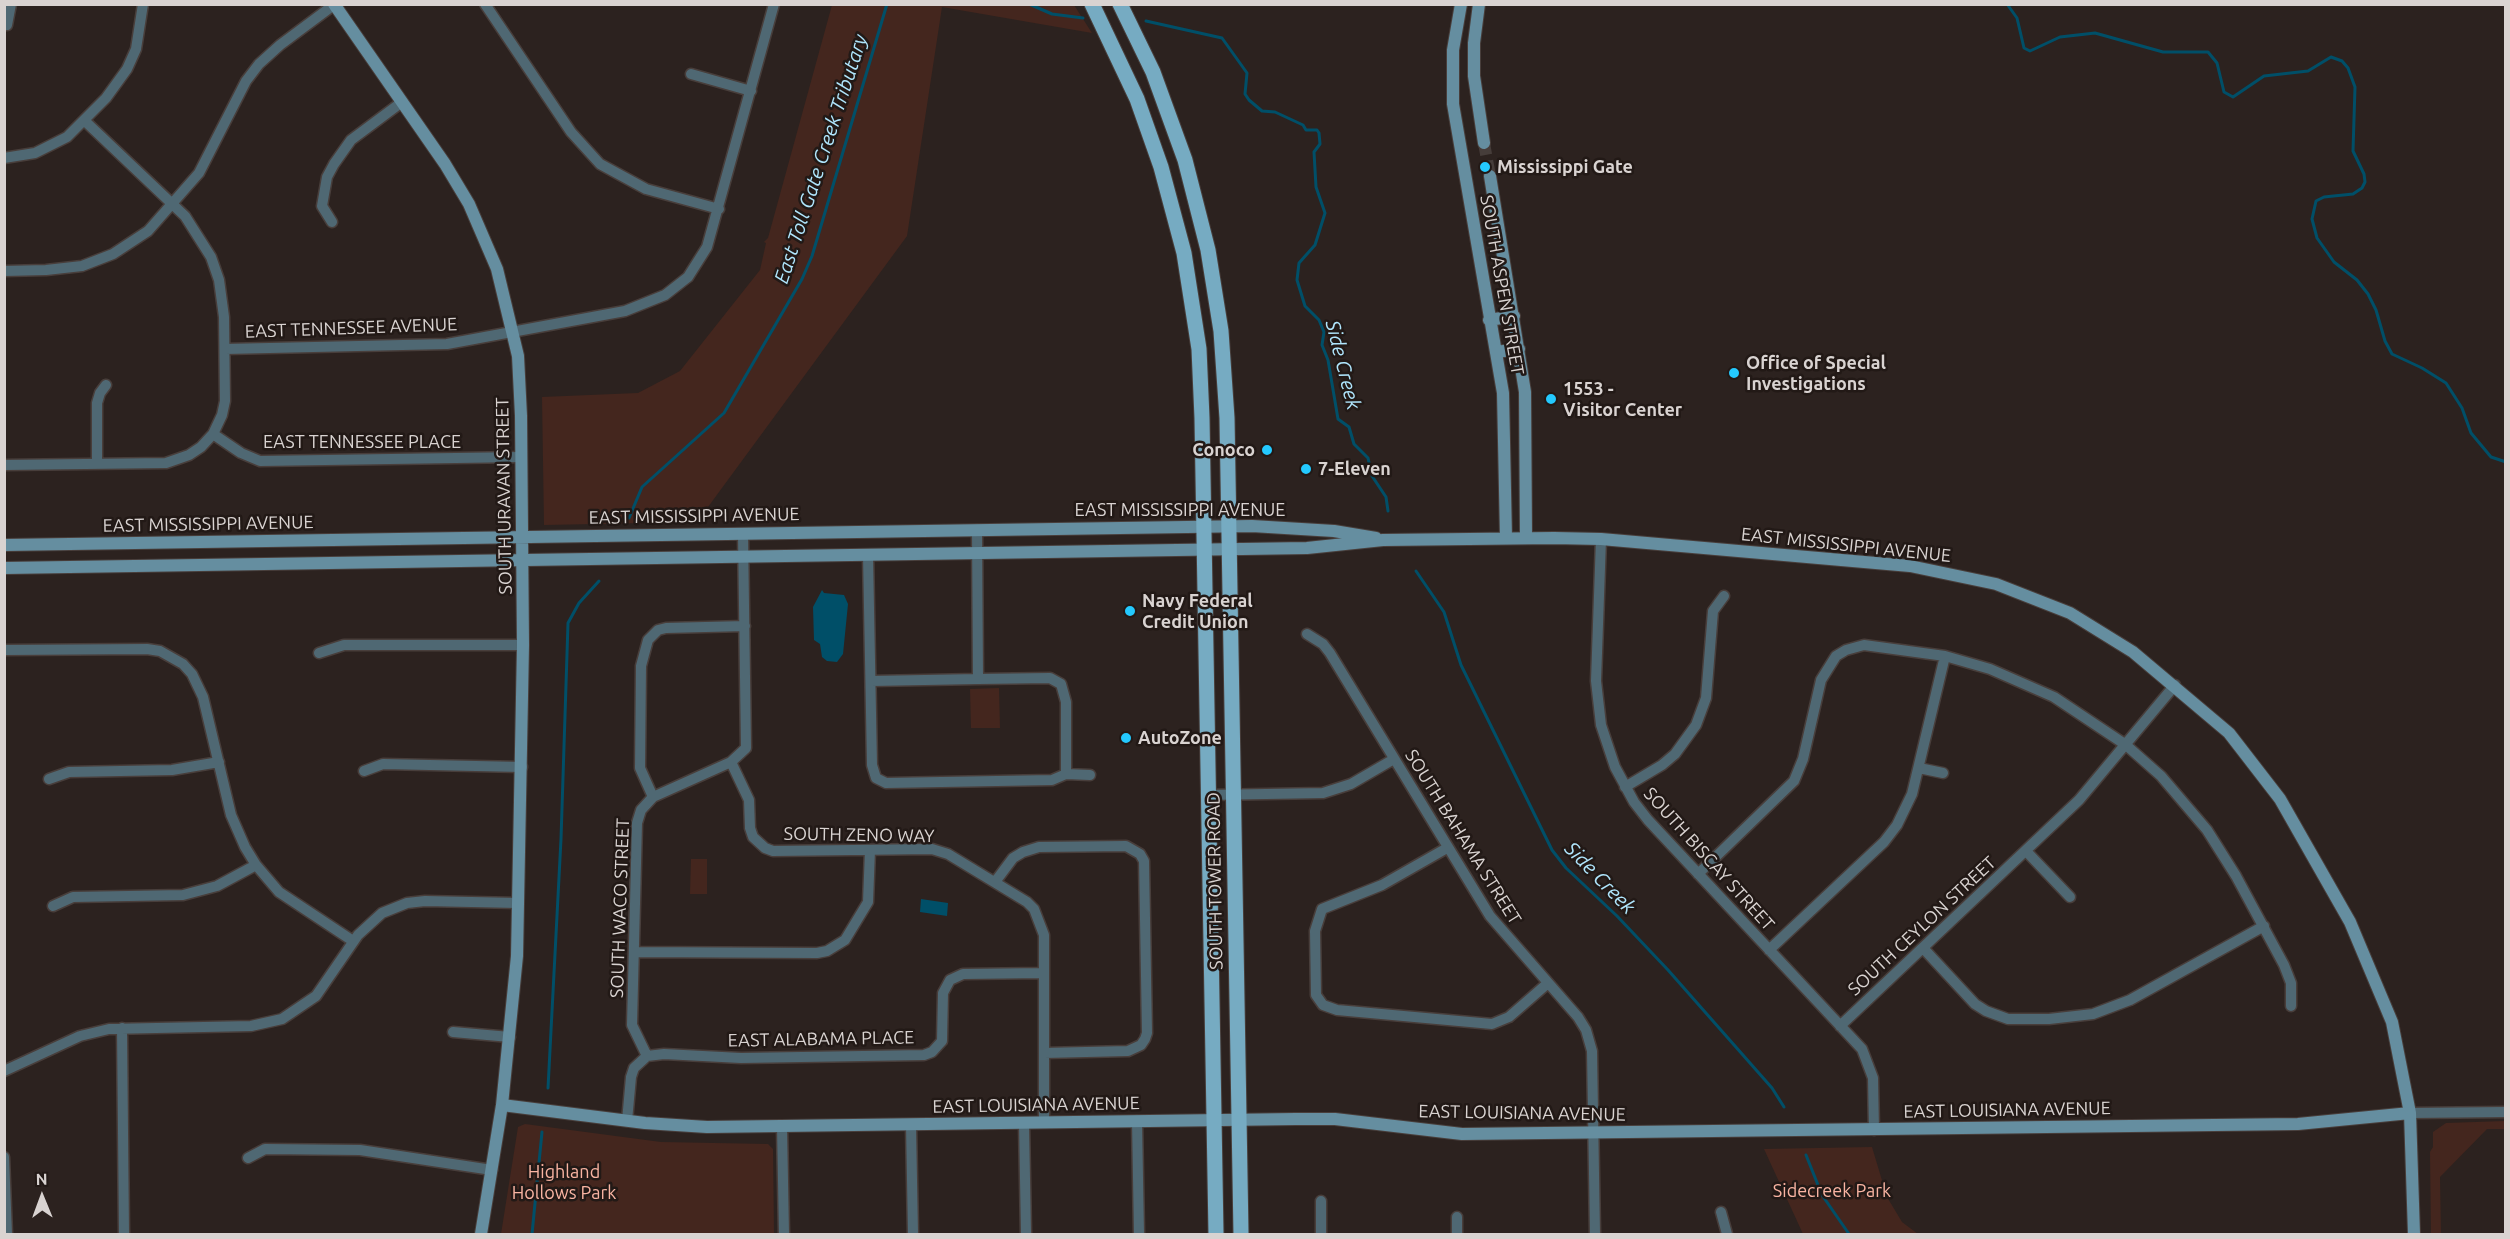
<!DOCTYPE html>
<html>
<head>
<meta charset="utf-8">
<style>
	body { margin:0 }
	#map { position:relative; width:2510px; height:1239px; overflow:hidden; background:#2c221f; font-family:Ubuntu,sans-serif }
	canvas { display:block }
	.frame { position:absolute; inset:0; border:6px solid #d9d3d1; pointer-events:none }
	.north { position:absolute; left:12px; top:1167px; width:60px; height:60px; -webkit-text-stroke:4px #221916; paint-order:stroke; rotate:359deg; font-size:16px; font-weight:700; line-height:24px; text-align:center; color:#d9d3d1 }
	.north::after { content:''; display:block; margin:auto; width:21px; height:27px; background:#d9d3d1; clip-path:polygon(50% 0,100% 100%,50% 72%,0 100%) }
</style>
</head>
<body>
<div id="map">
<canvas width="2510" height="1239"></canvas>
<div class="frame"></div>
<div class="north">N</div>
</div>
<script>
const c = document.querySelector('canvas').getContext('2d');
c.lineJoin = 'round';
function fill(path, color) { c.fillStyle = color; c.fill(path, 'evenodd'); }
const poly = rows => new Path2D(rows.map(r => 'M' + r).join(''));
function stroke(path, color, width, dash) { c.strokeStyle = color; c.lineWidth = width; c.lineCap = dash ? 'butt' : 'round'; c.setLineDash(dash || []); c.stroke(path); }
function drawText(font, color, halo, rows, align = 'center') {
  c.font = font + ' Ubuntu,sans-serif'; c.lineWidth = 5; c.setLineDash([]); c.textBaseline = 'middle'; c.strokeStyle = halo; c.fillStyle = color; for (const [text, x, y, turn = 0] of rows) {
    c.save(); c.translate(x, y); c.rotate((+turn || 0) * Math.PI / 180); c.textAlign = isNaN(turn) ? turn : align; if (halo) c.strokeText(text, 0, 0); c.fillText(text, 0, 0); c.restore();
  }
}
fill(poly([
	[832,5,1074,5,1092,33,942,7,907,236,697,522,544,525,542,397,638,393,680,371,760,270,766,243,764,242,768,238],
	[999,688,1000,728,971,728,970,689],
	[691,859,707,859,707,894,690,894],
	[2505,1121,2505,1129,2487,1129,2440,1177,2441,1234,2431,1234,2430,1152,2433,1147,2433,1132,2446,1123],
	[525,1124,661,1142,768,1144,773,1149,774,1234,501,1234,518,1127],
	[1872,1147,1887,1197,1902,1222,1918,1234,1803,1234,1764,1149]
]), '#44261e');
fill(poly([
	[822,590,824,593,844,595,848,604,843,654,837,662,827,661,822,657,820,644,814,640,813,607],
	[921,899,948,903,947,916,920,912]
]), '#004f68');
stroke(poly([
	[1029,4,1052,14,1083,18],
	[2007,4,2017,18,2024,48,2030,51,2060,37,2095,33,2163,52,2208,52,2217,63,2224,92,2233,97,2264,76,2308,71,2331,57,2342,61,2348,68,2355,87,2353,151,2364,174,2365,182,2362,188,2353,194,2324,197,2316,201,2312,219,2317,238,2334,262,2357,280,2368,294,2376,310,2385,341,2392,354,2422,368,2446,383,2462,408,2471,433,2491,457,2506,462],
	[1146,21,1222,38,1247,73,1245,94,1249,100,1262,111,1275,112,1303,125,1306,130,1317,130,1319,133,1320,144,1314,152,1316,187,1325,213,1315,245,1299,263,1297,280,1305,306,1319,320,1324,332,1322,345,1328,360,1338,419,1349,427,1354,444,1368,458,1372,476,1386,497,1388,511],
	[629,518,642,487,724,413,802,279,812,256,887,4],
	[1416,571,1444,612,1461,665,1552,850,1566,868,1617,916,1668,970,1772,1088,1784,1107],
	[548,1088,561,839,568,623,579,603,599,581],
	[1806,1155,1822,1195,1849,1234],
	[532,1234,542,1132]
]), '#004f68', 3);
stroke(poly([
	[1484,143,1490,176]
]), '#463d3a', 12, [12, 6]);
const street = poly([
	[485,4,571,132,600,164,646,189,719,209],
	[7,25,11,4],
	[691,74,751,91],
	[4,158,35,153,67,137,106,98,127,69,136,49,143,4],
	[332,222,322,206,327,177,334,164,351,140,402,102],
	[4,271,46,270,82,266,113,254,148,231,199,173,246,81,259,64,280,45,335,4],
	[225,349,447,344,625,311,665,295,688,277,707,247,774,4],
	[213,434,241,453,260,461,521,457],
	[97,464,97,403,100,393,106,385],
	[4,465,166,463,189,455,201,447,213,434,222,415,225,401,224,317,219,280,211,257,185,216,85,121],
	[977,530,978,679,1050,678,1061,684,1066,702,1066,774,1090,775],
	[1601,539,1596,681,1601,725,1615,767,1634,802,1648,820,1862,1049,1873,1078,1874,1130],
	[868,555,872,765,876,778,886,783,1052,780,1066,774],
	[1307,634,1323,644,1330,653,1490,916,1578,1017,1586,1030,1592,1051,1595,1234],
	[4,650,147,649,160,651,183,664,192,674,203,697,231,815,245,847,256,865,279,892,353,941],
	[319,653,344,645,523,645],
	[871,681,978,679],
	[731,762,749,800,750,828,753,837,765,848,773,851,932,849,948,854,1027,902,1034,909,1044,935,1044,1122],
	[1919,768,1943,773],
	[364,771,383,764,522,767],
	[49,779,69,772,172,770,219,762],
	[1625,787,1662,765,1675,754,1696,725,1706,698,1713,611,1724,596],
	[1209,795,1323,793,1351,784,1394,759],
	[653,797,640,768,641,666,648,640,658,630,666,628,745,626],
	[1447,848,1382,885,1322,909,1315,931,1316,995,1323,1005,1337,1010,1492,1024,1509,1017,1548,983],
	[2026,851,2070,897],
	[1698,874,1794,781,1803,759,1821,680,1836,656,1846,650,1864,645,1945,656,1990,669,2054,697,2126,745,2161,776,2207,830,2236,876,2284,965,2291,983,2291,1006],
	[995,882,1013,858,1023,852,1039,847,1126,846,1140,854,1144,861,1147,1033,1145,1039,1141,1045,1128,1051,1044,1053],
	[53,906,73,897,183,895,217,886,256,865],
	[1923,948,1975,1004,1986,1011,2008,1019,2049,1019,2093,1014,2130,1000,2264,926],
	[1769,950,1884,842,1897,825,1912,794,1945,656],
	[634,952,817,953,827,951,845,940,868,902,870,850],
	[1840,1026,2079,800,2175,685],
	[122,1028,124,1234],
	[453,1032,510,1037],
	[647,1056,632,1025,637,823,641,810,653,797,731,762,746,748,743,534],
	[4,1071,80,1036,109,1029,251,1026,282,1019,316,996,358,935,382,913,407,903,425,901,518,903],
	[2410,1113,2506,1112],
	[627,1121,631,1077,634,1068,647,1056,664,1054,741,1058,924,1055,932,1052,942,1041,943,993,950,980,963,974,1043,973],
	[1137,1121,1139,1234],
	[1024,1123,1026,1234],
	[911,1125,913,1234],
	[782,1127,784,1234],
	[4,1157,7,1234],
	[248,1158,265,1149,360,1150,492,1170],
	[1321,1201,1321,1234],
	[1721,1212,1727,1234],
	[1457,1217,1457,1234]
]);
const secondary = poly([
	[334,4,445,164,469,204,497,269,518,356,521,416,523,645,517,956,502,1105,481,1234],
	[1461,4,1453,50,1453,104,1503,393,1506,538],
	[1479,4,1474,43,1474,76,1484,143],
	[1490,176,1525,392,1526,537],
	[1489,320,1514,316],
	[1496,352,1519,349],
	[4,545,1252,526,1334,531,1376,538],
	[4,568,1307,548,1383,540,1554,538,1601,539,1910,566,1996,584,2070,613,2133,652,2229,733,2280,799,2350,922,2392,1022,2410,1113,2414,1234],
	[502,1105,645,1123,707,1127,1296,1119,1335,1119,1462,1134,2298,1124,2410,1113]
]);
const primary = poly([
	[1092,4,1137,99,1161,167,1184,253,1199,349,1202,418,1216,1234],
	[1120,4,1153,72,1185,160,1208,250,1221,331,1227,418,1241,1234]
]);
stroke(street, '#483e3b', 13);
stroke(secondary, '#483e3b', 14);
stroke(primary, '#483e3b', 17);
stroke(street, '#4f6873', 10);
stroke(secondary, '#658ea0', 12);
stroke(primary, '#76abc2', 15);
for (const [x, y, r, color] of [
	[1485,167,6,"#24c9fe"],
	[1734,373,6,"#24c9fe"],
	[1551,399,6,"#24c9fe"],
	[1267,450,6,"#24c9fe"],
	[1306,469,6,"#24c9fe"],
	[1130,611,6,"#24c9fe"],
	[1126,738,6,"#24c9fe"]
]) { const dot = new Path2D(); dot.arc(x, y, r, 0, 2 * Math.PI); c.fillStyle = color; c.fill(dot); stroke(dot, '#221916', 2); }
drawText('bold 18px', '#d9d3d1', '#221916', [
	["Mississippi Gate",1497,167],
	["Office of Special",1746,363],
	["Investigations",1746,384],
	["1553 -",1563,389],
	["Visitor Center",1563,410],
	["Conoco",1255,450,"right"],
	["7-Eleven",1318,469],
	["Navy Federal",1142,601],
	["Credit Union",1142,622],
	["AutoZone",1138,738]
], 'left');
drawText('18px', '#d9d3d1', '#221916', [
	["SOUTH ASPEN STREET",1502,285,80],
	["EAST TENNESSEE AVENUE",351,328,-2],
	["EAST TENNESSEE PLACE",362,442],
	["SOUTH URAVAN STREET",504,496,-91],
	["EAST MISSISSIPPI AVENUE",1180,510],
	["EAST MISSISSIPPI AVENUE",694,516,-1],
	["EAST MISSISSIPPI AVENUE",208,524,-1],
	["EAST MISSISSIPPI AVENUE",1846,545,6],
	["SOUTH ZENO WAY",859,835,1],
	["SOUTH BAHAMA STREET",1463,837,58],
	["SOUTH BISCAY STREET",1709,859,48],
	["SOUTH TOWER ROAD",1215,881,-91],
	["SOUTH WACO STREET",620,908,-88],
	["SOUTH CEYLON STREET",1922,926,-43],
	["EAST ALABAMA PLACE",821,1039,-1],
	["EAST LOUISIANA AVENUE",1036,1105,-1],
	["EAST LOUISIANA AVENUE",2007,1110,-1],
	["EAST LOUISIANA AVENUE",1522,1113,1]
]);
drawText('18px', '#f9b4a2', '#221916', [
	["Highland",564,1172],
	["Hollows Park",564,1193],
	["Sidecreek Park",1832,1191]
]);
drawText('italic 20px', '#b0e6fd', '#221916', [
	["East Toll Gate Creek Tributary",821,159,-72],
	["Side Creek",1343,365,76],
	["Side Creek",1600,878,46]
]);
</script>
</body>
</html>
